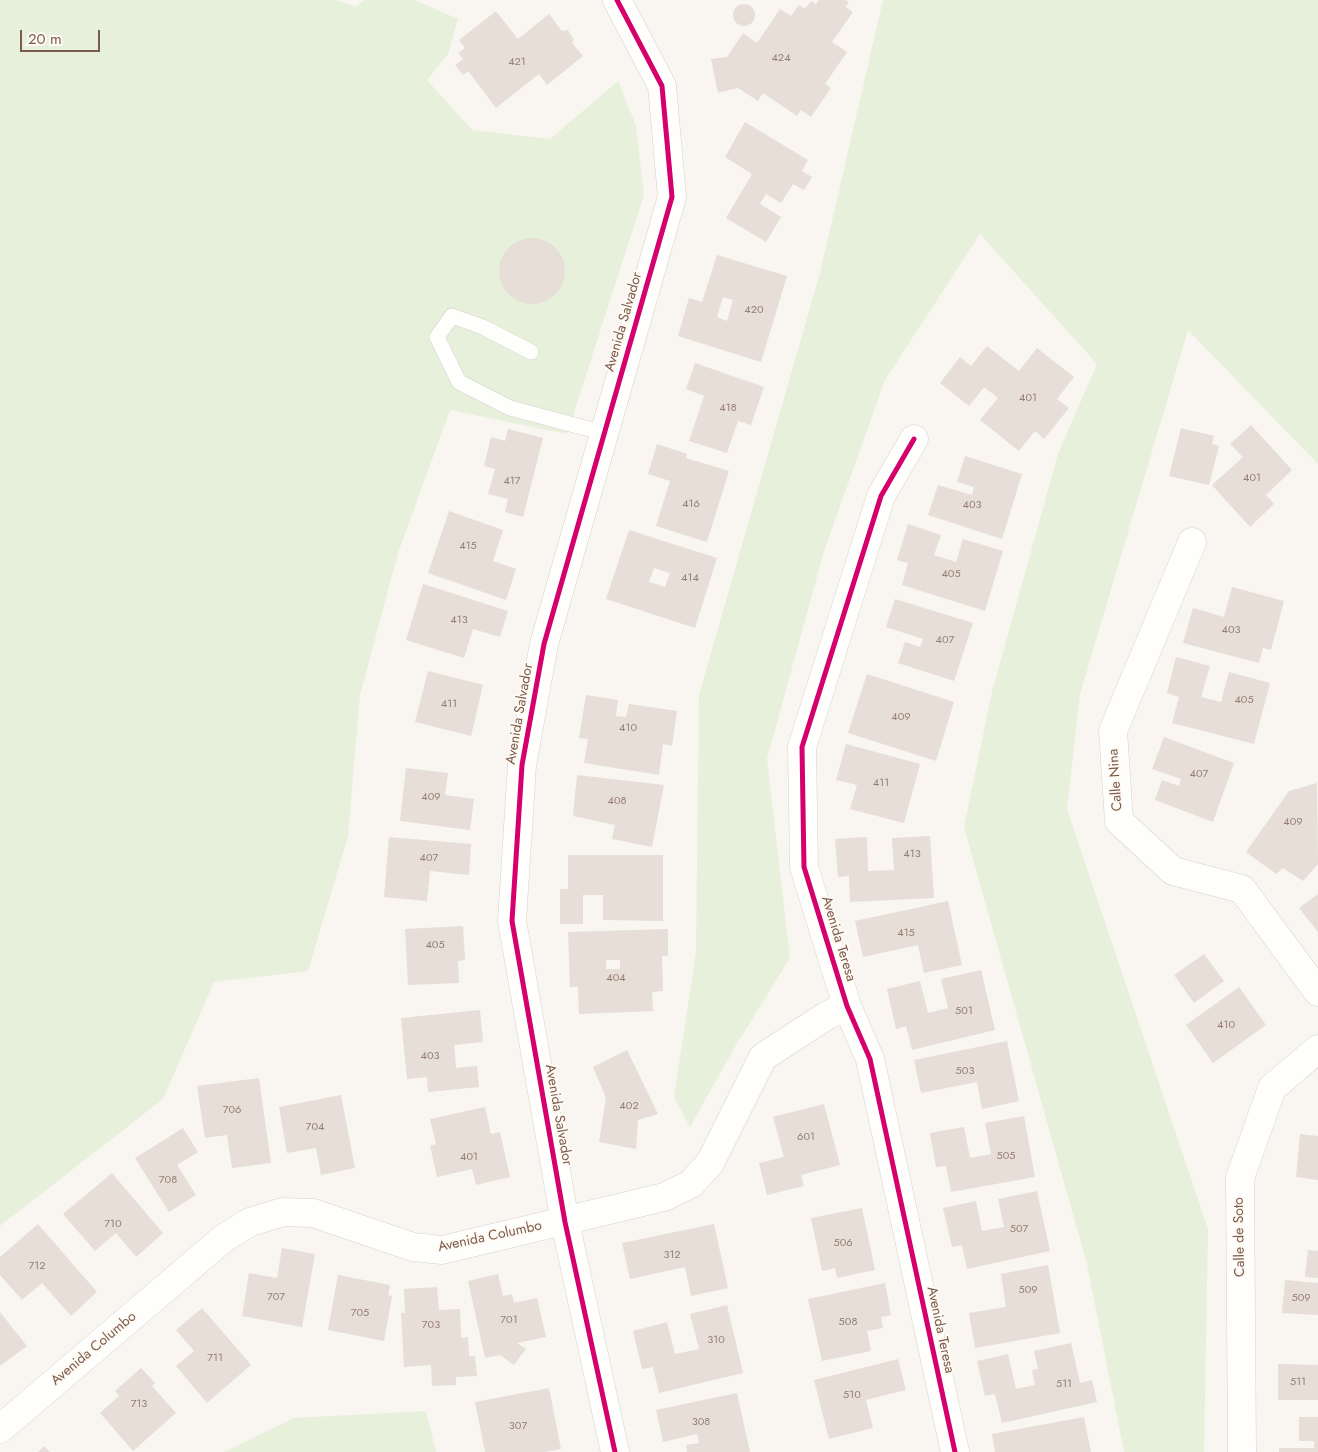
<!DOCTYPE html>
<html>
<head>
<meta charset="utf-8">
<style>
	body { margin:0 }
	#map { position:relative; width:1318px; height:1452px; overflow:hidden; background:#f9f5f0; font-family:Jost,sans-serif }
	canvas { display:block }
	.scale { position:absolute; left:20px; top:30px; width:80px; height:22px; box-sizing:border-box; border:2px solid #7a5c4d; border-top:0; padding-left:6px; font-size:15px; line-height:18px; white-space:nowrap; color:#7a5c4d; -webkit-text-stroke:4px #fffaf3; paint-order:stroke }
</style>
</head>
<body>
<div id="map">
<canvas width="1318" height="1452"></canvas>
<div class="scale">20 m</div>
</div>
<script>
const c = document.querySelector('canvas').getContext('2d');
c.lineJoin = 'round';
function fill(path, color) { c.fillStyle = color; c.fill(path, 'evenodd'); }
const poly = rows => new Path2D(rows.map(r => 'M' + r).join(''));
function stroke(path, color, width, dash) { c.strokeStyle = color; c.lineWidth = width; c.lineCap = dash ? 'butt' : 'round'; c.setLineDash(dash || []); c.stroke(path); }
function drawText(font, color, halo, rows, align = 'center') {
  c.font = font + ' Jost,sans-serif'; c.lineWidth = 4; c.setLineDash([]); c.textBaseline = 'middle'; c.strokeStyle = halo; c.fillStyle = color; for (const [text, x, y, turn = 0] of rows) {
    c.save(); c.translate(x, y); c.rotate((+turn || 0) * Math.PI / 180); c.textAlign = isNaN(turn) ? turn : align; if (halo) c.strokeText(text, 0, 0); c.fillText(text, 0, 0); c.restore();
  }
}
fill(poly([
	[0,0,336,0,356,7,364,0,415,0,458,19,448,54,427,80,472,130,550,139,618,81,636,126,644,195,567,434,450,410,398,553,360,695,348,836,308,971,214,982,163,1099,0,1226],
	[883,0,1318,0,1318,464,1188,330,1080,694,1067,809,1208,1229,1204,1452,1124,1452,1087,1264,964,827,992,692,1058,454,1097,364,980,234,885,380,824,551,767,759,790,958,736,1045,690,1127,674,1097,696,953,699,695,820,273],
	[426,1411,436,1452,224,1452,294,1418]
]), '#e7f0db');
fill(poly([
	[819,0,845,0,849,2,846,7,853,12,832,42,847,52,825,84,831,88,811,117,801,110,797,116,763,93,758,101,738,88,718,93,711,59,727,57,743,33,757,43,780,9,791,16,799,5,805,9,811,1,816,4],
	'733 15a11 11 0 1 1 22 0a11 11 0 1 1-22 0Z',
	[496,11,518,39,549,14,562,31,568,30,574,40,572,43,583,56,547,85,539,74,496,108,468,71,463,75,455,65,463,59,458,53,465,48,459,40],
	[745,122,808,160,802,171,812,177,804,190,793,184,781,203,766,194,760,204,781,217,766,242,726,218,752,174,725,157],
	'499 271a33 33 0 1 1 66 0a33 33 0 1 1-66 0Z',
	[717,255,787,276,761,362,678,336,689,298,702,302],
	[723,297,733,300,727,321,717,317],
	[987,346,1019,371,1037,348,1074,377,1057,399,1069,408,1044,439,1035,431,1019,451,980,420,998,398,984,387,969,406,940,383,960,357,971,366],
	[695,363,764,387,751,425,738,421,727,453,689,441,704,396,686,389],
	[1251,425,1292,470,1266,495,1274,504,1250,527,1212,485,1243,457,1230,444],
	[1181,428,1214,436,1212,444,1219,446,1209,485,1169,476],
	[508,429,543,438,523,517,505,512,508,499,488,494,495,469,484,466,491,437,505,441],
	[657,444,687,454,686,458,729,471,707,542,656,526,670,481,648,474],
	[965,456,1022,474,1002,539,928,515,938,485,972,495,974,487,957,482],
	[449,511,503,530,493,561,516,569,506,600,428,573],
	[908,524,941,535,934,555,956,562,963,539,1003,551,985,611,902,585,908,563,897,560],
	[629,530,717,558,695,628,606,599],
	[654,568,670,573,665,587,649,582],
	[423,584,508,611,500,637,473,629,464,658,406,640],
	[1232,587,1284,601,1271,650,1263,648,1259,663,1183,643,1193,608,1224,617],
	[895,599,973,623,954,681,898,663,905,642,920,647,923,639,886,627],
	[1176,657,1210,666,1201,697,1221,702,1229,672,1270,683,1254,744,1172,723,1179,697,1167,693],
	[428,671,483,685,471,736,415,722],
	[867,674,954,702,936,761,848,733],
	[586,695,618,700,616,716,626,717,629,704,677,711,672,746,663,744,659,775,584,763,588,739,579,738],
	[1164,737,1234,763,1213,822,1155,800,1162,780,1179,786,1181,779,1152,769],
	[846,744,920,764,904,823,850,809,857,785,836,780],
	[406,768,448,773,445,795,474,799,470,830,400,821],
	[577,775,664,785,652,847,612,839,615,825,573,816],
	[1317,783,1318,864,1303,881,1283,868,1276,874,1246,852,1289,791],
	[930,836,934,898,850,902,849,876,838,877,835,839,867,837,868,871,894,870,892,838],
	[389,837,471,844,469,875,430,871,427,901,384,897],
	[568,855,663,855,663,921,603,920,603,895,583,895,583,924,560,924,560,889,568,889],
	[1318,894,1318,932,1299,908],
	[948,901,962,965,924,973,918,945,863,957,855,921],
	[463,926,465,960,458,961,459,983,408,985,405,929],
	[668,929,668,956,662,956,663,991,652,992,653,1011,579,1014,578,987,570,987,568,932],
	[606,960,620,960,620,969,606,969],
	[1204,954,1224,981,1194,1003,1174,975],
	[981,970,995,1030,912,1050,906,1026,896,1029,887,989,920,981,928,1013,948,1008,941,979],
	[1239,987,1266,1025,1213,1063,1186,1025],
	[480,1010,483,1042,454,1045,456,1068,477,1066,479,1087,428,1092,427,1077,407,1079,401,1018],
	[1007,1041,1019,1101,982,1109,977,1082,921,1093,914,1060],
	[627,1050,658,1114,638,1120,636,1149,599,1142,606,1098,593,1067],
	[259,1078,271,1163,232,1168,227,1135,205,1138,197,1086],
	[341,1095,355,1168,321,1175,316,1148,287,1153,279,1107],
	[824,1104,840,1165,801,1175,804,1186,767,1195,759,1163,784,1157,773,1117],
	[485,1107,491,1134,500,1132,510,1177,476,1185,472,1169,437,1177,430,1146,436,1144,430,1119],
	[1024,1116,1035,1177,951,1192,946,1166,936,1167,930,1133,964,1127,970,1158,991,1154,985,1123],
	[183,1128,198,1152,177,1165,196,1195,169,1212,135,1158],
	[1300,1134,1318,1136,1318,1180,1296,1177],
	[112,1173,163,1233,136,1257,116,1233,95,1251,63,1214],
	[1037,1191,1050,1251,967,1269,962,1245,952,1247,943,1208,976,1201,982,1231,1004,1227,998,1199],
	[862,1208,875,1270,837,1278,835,1268,822,1271,811,1218],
	[38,1224,97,1292,71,1316,42,1283,22,1300,0,1275,0,1257],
	[714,1224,728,1288,691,1296,685,1267,630,1279,622,1243],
	[282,1248,315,1254,302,1327,242,1316,249,1273,277,1278],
	[1308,1250,1318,1251,1318,1278,1305,1277],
	[1048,1265,1060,1333,975,1348,969,1313,1006,1307,1001,1274],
	[498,1274,503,1296,512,1294,514,1303,537,1298,546,1337,517,1343,526,1349,514,1365,500,1355,485,1358,468,1281],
	[338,1275,390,1285,388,1295,392,1296,384,1341,328,1330],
	[1285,1280,1318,1283,1318,1315,1282,1313],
	[885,1283,891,1315,881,1317,883,1328,867,1331,871,1351,822,1361,808,1299],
	[437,1287,439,1310,460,1309,461,1338,468,1337,469,1356,475,1356,477,1376,456,1377,456,1385,432,1386,431,1365,404,1367,401,1313,405,1313,404,1289],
	[727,1305,743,1373,659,1393,653,1367,642,1369,633,1331,667,1322,675,1354,699,1349,690,1314],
	[202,1308,251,1365,207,1403,176,1366,194,1351,176,1330],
	[0,1312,27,1346,0,1366],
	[1071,1343,1080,1383,1092,1380,1097,1402,1002,1423,995,1394,985,1396,977,1361,1008,1354,1016,1389,1035,1385,1032,1370,1038,1369,1034,1351],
	[898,1359,906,1390,866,1400,873,1428,829,1439,814,1380],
	[1278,1364,1318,1365,1318,1400,1278,1400],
	[141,1368,155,1383,152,1386,176,1413,133,1451,100,1413,119,1396,115,1391],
	[549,1388,561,1449,545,1452,485,1452,475,1402],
	[737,1393,750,1452,687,1452,686,1445,699,1443,697,1434,663,1442,656,1410],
	[1084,1417,1091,1452,995,1452,992,1434],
	[1299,1417,1318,1417,1318,1452,1279,1452,1279,1448,1314,1448,1314,1441,1299,1441],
	[44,1446,50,1452,38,1452]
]), '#e6ded7');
const service = poly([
	[531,352,483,327,452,316,437,337,459,382,510,408,604,433]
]);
const minor = poly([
	[914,439,881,496,802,747,804,867,847,1006,870,1059,955,1452],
	[1192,542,1113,731,1119,821,1173,871,1242,889,1318,992],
	[0,1429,224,1238,250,1222,283,1212,313,1213,413,1247,442,1250,664,1197,691,1184,710,1163,763,1057,826,1016,847,1006],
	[1242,1452,1240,1178,1272,1088,1318,1049]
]);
const tertiary = poly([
	[615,1452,565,1222,512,921,522,765,544,644,672,197,662,86,617,0]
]);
stroke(service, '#d7d1cb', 16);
stroke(minor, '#d7d1cb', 29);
stroke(tertiary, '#d7d1cb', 29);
stroke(service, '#fefefd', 15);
stroke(minor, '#fefefd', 28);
stroke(tertiary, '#fefefd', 28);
stroke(poly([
	[914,439,881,496,802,747,804,867,847,1006,870,1059,955,1452],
	[615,1452,565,1222,512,921,522,765,544,644,672,197,662,86,617,0]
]), '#d6006c', 5);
drawText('11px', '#977e72', null, [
	["424",781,58],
	["421",517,62],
	["420",754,310],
	["401",1028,398],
	["418",728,408],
	["401",1252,478],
	["417",512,481],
	["416",691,504],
	["403",972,505],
	["415",468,546],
	["405",951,574],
	["414",690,578],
	["413",459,620],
	["403",1231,630],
	["407",945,640],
	["405",1244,700],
	["411",449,704],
	["409",901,717],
	["410",628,728],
	["407",1199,774],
	["411",881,783],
	["409",431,797],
	["408",617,801],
	["409",1293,822],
	["413",912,854],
	["407",429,858],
	["415",906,933],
	["405",435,945],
	["404",616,978],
	["501",964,1011],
	["410",1226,1025],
	["403",430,1056],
	["503",965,1071],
	["402",629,1106],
	["706",232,1110],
	["704",315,1127],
	["601",806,1137],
	["505",1006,1156],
	["401",469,1157],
	["708",168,1180],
	["710",113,1224],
	["507",1019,1229],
	["506",843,1243],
	["312",672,1255],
	["712",37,1266],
	["509",1028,1290],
	["707",276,1297],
	["509",1301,1298],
	["705",360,1313],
	["701",509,1320],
	["508",848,1322],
	["703",431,1325],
	["310",716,1340],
	["711",215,1358],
	["511",1298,1382],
	["511",1064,1384],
	["510",852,1395],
	["713",139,1404],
	["308",701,1422],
	["307",518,1426]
]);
drawText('14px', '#7a5c4d', '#fffaf3', [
	["Avenida Salvador",624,322,-74],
	["Avenida Salvador",520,714,-80],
	["Calle Nina",1116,780,-94],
	["Avenida Teresa",838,939,73],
	["Avenida Salvador",558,1115,80],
	["Avenida Columbo",490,1237,-12],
	["Calle de Soto",1240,1237,-91],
	["Avenida Teresa",940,1330,78],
	["Avenida Columbo",94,1349,-40]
]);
</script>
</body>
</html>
